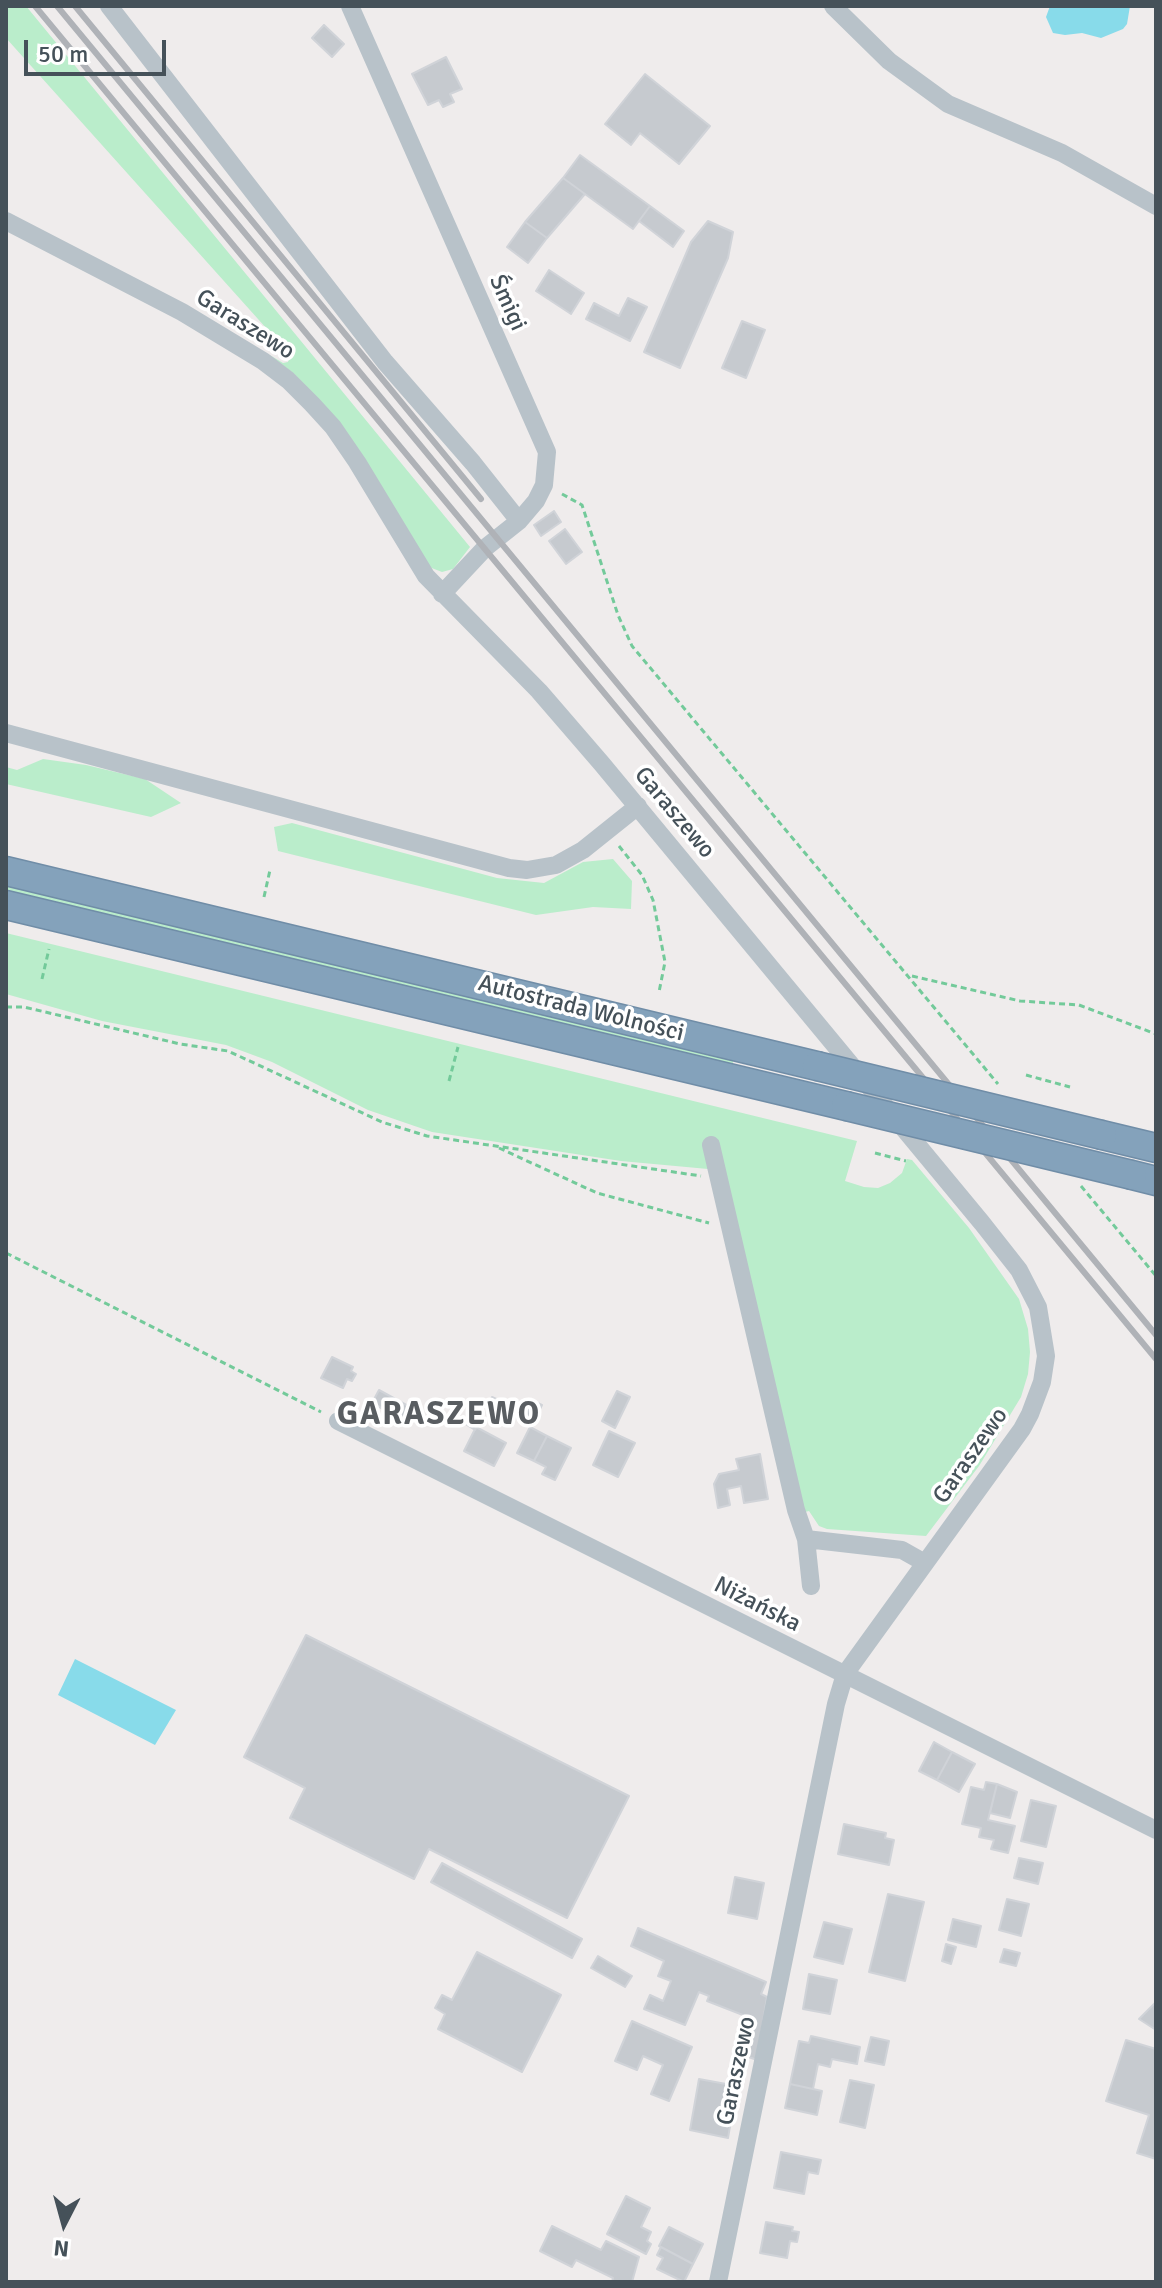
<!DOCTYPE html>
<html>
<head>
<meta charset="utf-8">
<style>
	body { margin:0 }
	#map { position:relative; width:1162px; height:2288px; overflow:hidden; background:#efecec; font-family:Signika,sans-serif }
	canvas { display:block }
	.frame { position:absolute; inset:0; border:8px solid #455159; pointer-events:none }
	.north { position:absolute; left:24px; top:2184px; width:80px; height:80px; -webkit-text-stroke:6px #fff; paint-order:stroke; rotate:186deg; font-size:22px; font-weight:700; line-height:32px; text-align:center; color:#455159 }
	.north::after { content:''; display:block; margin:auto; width:28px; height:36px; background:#455159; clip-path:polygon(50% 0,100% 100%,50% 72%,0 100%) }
	.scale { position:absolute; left:24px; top:40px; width:142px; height:36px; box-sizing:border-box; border:4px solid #455159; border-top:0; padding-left:10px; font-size:24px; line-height:28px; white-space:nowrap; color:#455159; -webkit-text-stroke:6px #fff; paint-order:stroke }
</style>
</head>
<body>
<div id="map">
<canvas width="1162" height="2288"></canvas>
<div class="frame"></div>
<div class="north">N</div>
<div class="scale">50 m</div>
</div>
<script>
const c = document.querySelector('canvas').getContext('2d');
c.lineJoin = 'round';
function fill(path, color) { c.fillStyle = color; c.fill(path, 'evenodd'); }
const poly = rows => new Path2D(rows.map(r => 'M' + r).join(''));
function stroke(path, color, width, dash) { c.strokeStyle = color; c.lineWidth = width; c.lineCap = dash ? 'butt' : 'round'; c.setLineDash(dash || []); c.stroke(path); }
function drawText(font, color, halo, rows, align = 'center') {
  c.font = font + ' Signika,sans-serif'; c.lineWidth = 7; c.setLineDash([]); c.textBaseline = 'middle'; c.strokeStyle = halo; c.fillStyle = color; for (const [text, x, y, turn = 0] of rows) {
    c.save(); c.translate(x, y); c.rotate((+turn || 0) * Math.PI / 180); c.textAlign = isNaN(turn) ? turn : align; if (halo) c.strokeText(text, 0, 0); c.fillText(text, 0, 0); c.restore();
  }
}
fill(poly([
	[6,6,26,6,470,547,453,569,442,572,429,567,333,415,293,373,268,354,283,363,288,362,289,356,284,348,6,38],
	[43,759,86,765,145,779,181,803,151,817,6,784,6,767,17,770],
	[292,823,497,878,544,883,583,862,613,859,632,881,631,909,593,907,536,915,278,851,274,827],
	[6,883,733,1059,733,1067,6,892],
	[6,933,857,1141,845,1181,864,1187,878,1188,890,1183,902,1173,907,1159,912,1160,969,1228,1019,1299,1028,1329,1030,1352,1028,1374,1021,1397,979,1466,926,1536,827,1529,819,1526,809,1511,805,1512,708,1169,621,1161,432,1132,368,1110,272,1062,226,1045,102,1021,6,994]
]), '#baedcb');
fill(poly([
	[1050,6,1130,6,1127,24,1123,29,1101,38,1082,33,1065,35,1053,33,1046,17],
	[75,1659,176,1710,155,1745,58,1695]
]), '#88dbea');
const building = poly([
	[324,25,344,44,332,57,312,38,324,25],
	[446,57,462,89,450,94,454,102,443,107,439,100,428,105,412,74,446,57],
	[645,74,710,126,679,164,640,133,631,145,605,124,645,74],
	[580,155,650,206,633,229,563,178,580,155],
	[563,178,585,194,547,238,525,222,563,178],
	[650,206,684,231,673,247,639,221,650,206],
	[708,221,733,232,728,258,680,368,644,352,691,242,708,221],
	[525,222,547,238,528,263,507,247,525,222],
	[549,270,584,293,571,314,536,291,549,270],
	[628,298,647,307,630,341,586,319,594,303,619,316,628,298],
	[742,321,765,330,746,378,722,368,742,321],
	[554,511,561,522,541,536,534,525,554,511],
	[565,529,582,552,566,564,549,541,565,529],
	[332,1357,353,1367,351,1371,356,1374,352,1381,347,1379,343,1388,321,1378,332,1357],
	[379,1390,410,1407,403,1420,372,1403,379,1390],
	[617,1391,630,1397,615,1428,602,1421,617,1391],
	[492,1397,509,1405,504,1415,487,1407,492,1397],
	[533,1401,542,1405,532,1425,523,1421,533,1401],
	[474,1410,483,1414,475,1430,467,1425,474,1410],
	[476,1427,506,1443,494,1466,464,1451,476,1427],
	[530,1427,547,1436,534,1461,517,1453,530,1427],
	[609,1431,635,1443,618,1477,593,1465,609,1431],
	[547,1436,571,1448,555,1480,542,1474,546,1467,534,1461,547,1436],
	[760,1454,768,1499,744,1503,741,1486,727,1489,730,1505,718,1508,714,1484,719,1474,739,1470,736,1459,760,1454],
	[306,1635,629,1796,567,1918,429,1849,414,1879,290,1818,305,1788,244,1757,306,1635],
	[934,1742,952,1752,937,1780,919,1771,934,1742],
	[952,1752,975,1764,959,1792,937,1780,952,1752],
	[986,1782,997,1784,988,1820,1015,1826,1008,1853,991,1849,994,1840,979,1837,981,1828,962,1824,971,1787,984,1790,986,1782],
	[997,1784,1017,1792,1010,1818,990,1813,997,1784],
	[1031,1800,1056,1806,1046,1847,1021,1841,1031,1800],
	[844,1824,886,1833,885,1838,894,1840,889,1865,838,1854,844,1824],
	[1019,1858,1043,1863,1038,1884,1014,1878,1019,1858],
	[442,1863,582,1939,572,1958,431,1882,442,1863],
	[735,1877,764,1883,757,1919,728,1913,735,1877],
	[888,1894,924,1902,905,1981,869,1972,888,1894],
	[1007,1899,1029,1904,1021,1936,999,1930,1007,1899],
	[953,1919,981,1926,976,1947,948,1940,953,1919],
	[824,1922,852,1929,843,1964,814,1957,824,1922],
	[638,1928,766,1982,761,1994,767,1997,757,2060,743,2055,748,2017,707,2001,709,1996,699,1992,685,2025,644,2009,650,1995,663,2001,671,1981,658,1976,664,1961,631,1946,638,1928],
	[946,1944,956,1947,951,1964,942,1961,946,1944],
	[1004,1949,1020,1953,1016,1966,1000,1962,1004,1949],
	[477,1952,561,1995,522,2072,438,2029,445,2014,435,2008,442,1995,452,2000,477,1952],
	[598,1956,632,1976,625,1987,591,1968,598,1956],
	[809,1974,837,1980,830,2014,803,2009,809,1974],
	[1156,2002,1156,2030,1139,2019,1156,2002],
	[632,2021,692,2047,669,2101,651,2094,663,2065,643,2056,637,2070,615,2061,632,2021],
	[811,2036,860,2047,857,2064,832,2059,830,2067,818,2064,813,2089,790,2084,799,2041,809,2043,811,2036],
	[871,2037,889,2041,884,2065,865,2061,871,2037],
	[1126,2040,1156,2049,1156,2159,1137,2153,1149,2115,1106,2101,1126,2040],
	[699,2079,737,2086,728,2138,690,2130,699,2079],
	[850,2080,874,2085,865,2128,840,2122,850,2080],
	[790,2084,822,2091,817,2115,785,2108,790,2084],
	[781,2152,821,2160,818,2174,808,2172,804,2194,774,2188,781,2152],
	[626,2196,650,2208,641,2227,651,2232,647,2241,651,2244,646,2254,607,2234,626,2196],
	[766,2222,793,2227,792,2231,799,2232,797,2242,790,2241,787,2258,760,2253,766,2222],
	[552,2226,601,2250,606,2241,639,2257,632,2282,612,2282,613,2278,576,2260,572,2267,540,2251,552,2226],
	[669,2227,703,2244,693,2264,659,2246,669,2227],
	[661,2247,693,2264,684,2282,657,2269,663,2258,657,2255,661,2247]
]);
fill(building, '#c6cacf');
stroke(building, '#d0d3d8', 2);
const highway = poly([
	[6,871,817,1066],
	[6,905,846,1106],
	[1102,1135,1156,1148],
	[1132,1175,1156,1181]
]);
stroke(highway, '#708da7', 31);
stroke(poly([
	[562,494,582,505,618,615,632,646,998,1084],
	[619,846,642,875,653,900,665,962,659,992],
	[264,897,270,870],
	[912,976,1020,1001,1079,1005,1156,1034],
	[42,979,49,949],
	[6,1007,24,1007,180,1044,228,1051,382,1122,427,1136,701,1176],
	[1026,1075,1070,1087],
	[449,1081,458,1047],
	[499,1148,597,1193,709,1223],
	[875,1153,906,1161],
	[1081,1186,1156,1276],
	[6,1253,321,1412]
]), '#73ca9a', 3, [6, 4]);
stroke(poly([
	[109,6,385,362,473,463,519,521],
	[350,6,547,452,544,485,536,501,519,521,485,548,442,594],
	[833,6,889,61,948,104,1062,153,1156,206],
	[6,221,182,312,263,361,288,380,312,404,333,427,357,462,426,576,539,691,602,764,982,1223,1019,1270,1038,1307,1046,1356,1042,1382,1030,1414,1022,1429,845,1674,836,1704,718,2282],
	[6,733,509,868,527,870,556,865,583,850,638,806],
	[711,1145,796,1510,806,1539,902,1550,925,1563],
	[338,1421,1156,1830],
	[806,1539,811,1586]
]), '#b8c2c9', 18);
stroke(highway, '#84a2bb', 28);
stroke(poly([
	[35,6,1156,1359],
	[57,6,1156,1335],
	[75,6,481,499]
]), '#afb2b7', 6);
const highwayBridge = poly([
	[817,1066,1102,1135],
	[846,1106,1132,1175]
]);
stroke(highwayBridge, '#708da7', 31, []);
stroke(highwayBridge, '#84a2bb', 28);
drawText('24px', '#455159', '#fff', [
	["Śmigi",507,303,66],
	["Garaszewo",245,325,32],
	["Garaszewo",674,813,50],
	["Autostrada Wolności",581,1009,14],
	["Garaszewo",971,1456,-55],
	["Niżańska",757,1605,27],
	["Garaszewo",737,2071,-78]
]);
c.letterSpacing = '2px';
drawText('bold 32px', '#595d61', '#fff', [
	["GARASZEWO",439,1416]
]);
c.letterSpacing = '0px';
</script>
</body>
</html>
